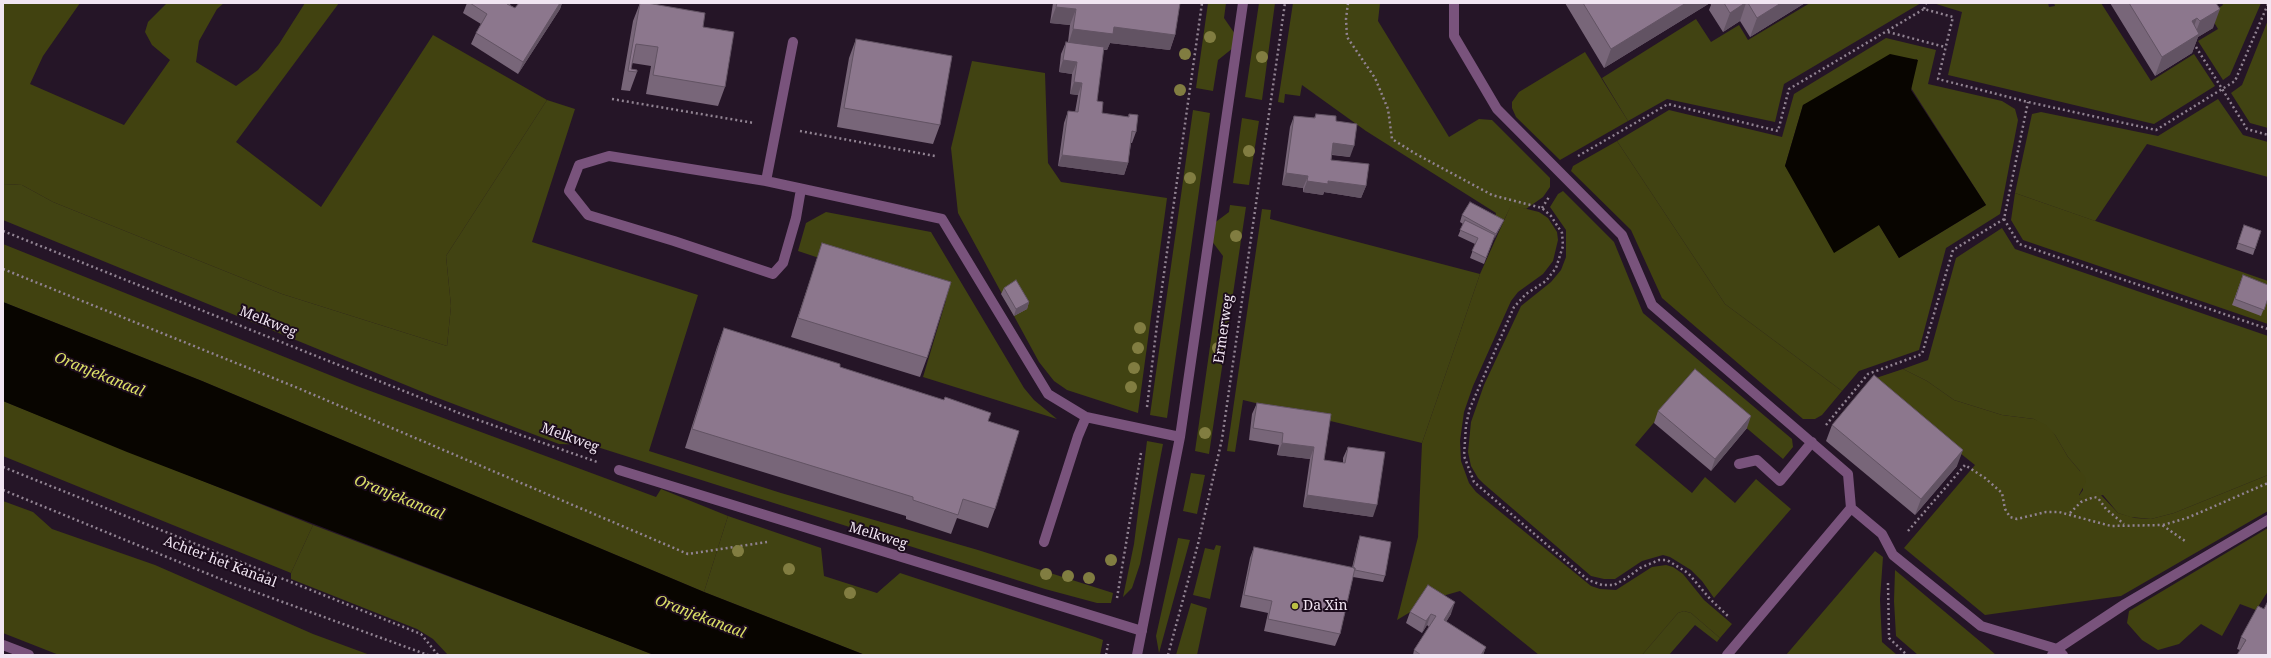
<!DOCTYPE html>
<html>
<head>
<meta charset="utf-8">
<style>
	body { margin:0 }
	#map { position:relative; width:2271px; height:658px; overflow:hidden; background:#251527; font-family:"Noto Serif",serif }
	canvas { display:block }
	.frame { position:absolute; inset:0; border:4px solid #f1e5f2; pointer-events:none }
</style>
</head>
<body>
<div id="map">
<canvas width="2271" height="658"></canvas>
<div class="frame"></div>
</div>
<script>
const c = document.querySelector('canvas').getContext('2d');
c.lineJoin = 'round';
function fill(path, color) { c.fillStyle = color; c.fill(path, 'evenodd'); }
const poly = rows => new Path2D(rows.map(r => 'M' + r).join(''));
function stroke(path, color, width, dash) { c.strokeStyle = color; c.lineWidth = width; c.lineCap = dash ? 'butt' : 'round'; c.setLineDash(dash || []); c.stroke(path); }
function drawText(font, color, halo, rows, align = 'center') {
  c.font = font + ' "Noto Serif",serif'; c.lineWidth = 4; c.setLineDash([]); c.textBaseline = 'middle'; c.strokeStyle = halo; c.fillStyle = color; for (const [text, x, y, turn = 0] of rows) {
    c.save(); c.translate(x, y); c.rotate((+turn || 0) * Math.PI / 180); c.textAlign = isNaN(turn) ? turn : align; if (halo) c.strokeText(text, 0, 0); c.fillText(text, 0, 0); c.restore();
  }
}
fill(poly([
	[1208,3,1226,3,1224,18,1235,34,1233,48,1218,60,1213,91,1196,88],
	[1259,3,1275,3,1262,100,1245,97],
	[1293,3,1380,3,1378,21,1449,137,1479,119,1492,120,1550,178,1550,187,1543,197,1526,209,1511,206,1501,226,1494,220,1496,213,1366,131,1302,85,1300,96,1285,94,1284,103,1278,102],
	[1810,3,1921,3,1784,84,1775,122,1667,99,1628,121,1602,78,1696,19,1711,42,1739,25,1748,40],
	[1933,3,2048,3,2049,7,2055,6,2054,3,2101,3,2151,81,2194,54,2215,86,2154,124,1948,75,1962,12],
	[2222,3,2261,3,2230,75,2223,80,2198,41,2218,29,2209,14,2223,5],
	[2268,20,2268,128,2250,123,2231,93,2242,85],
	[1886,38,1936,50,1928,84,2002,101,2015,109,2018,120,2000,214,1946,248,1919,350,1859,371,1842,391,1725,304,1617,141,1669,110,1782,137,1794,94],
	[1917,59,1911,88,1986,205,1899,258,1879,225,1785,166,1803,105],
	[972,61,1045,73,1048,163,1061,182,1167,198,1138,413,1067,390,1054,381,1039,362,958,213,951,148],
	[2218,99,2243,135,2268,142,2268,177,2147,144,2095,221,2015,193,2032,114,2041,112,2158,136],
	[547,100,575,109,532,242,698,295,649,451,781,493,978,550,1113,593,1111,603,1097,603,1045,589,591,445,559,444,430,395,3,220,3,184,22,185,53,202,282,294,447,346,451,306,446,256],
	[1193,110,1210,113,1167,418,1150,415],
	[1563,191,1614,242,1643,313,1792,439,1793,447,1783,459,1690,380,1635,445,1692,493,1705,477,1735,503,1756,479,1791,509,1714,598,1702,581,1691,570,1670,557,1663,555,1642,561,1615,579,1604,579,1591,576,1484,484,1478,478,1471,466,1468,452,1471,422,1484,385,1521,306,1551,282,1561,270,1566,257,1566,230,1550,207,1558,194],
	[1230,205,1246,207,1209,454,1195,451,1223,256,1211,240,1213,224,1229,212],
	[1262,209,1271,210,1270,219,1480,274,1422,443,1243,400,1235,452,1227,451],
	[826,212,931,232,1024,388,1034,400,1057,419,923,377,946,300,798,251,806,223],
	[2002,228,2015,249,2268,336,2268,475,2174,513,2151,519,2130,517,2118,513,2103,495,2080,499,2078,497,2083,490,2080,471,2068,457,2055,435,2034,419,2002,415,1954,400,1927,381,1903,369,1928,360,1956,258],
	[1147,441,1163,444,1140,564,1132,588,1123,597,1134,544],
	[1191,473,1205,475,1197,514,1183,511],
	[728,516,821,548,824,576,877,593,900,573,1095,637,1103,640,1100,655,865,655,704,592],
	[313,525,587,629,654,655,448,655,433,639,417,629,291,579,291,573],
	[1178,538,1190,540,1159,653,1156,636],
	[1216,545,1221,546,1210,599,1193,595,1205,548,1214,550],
	[1875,551,1883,557,1880,599,1882,642,1897,655,1786,655],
	[1191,603,1207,608,1197,655,1176,655],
	[1684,611,1691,613,1720,638,1717,642,1695,625,1669,655,1642,655,1678,613]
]), '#414312');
fill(poly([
	[3,3,80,3,43,56,30,84,124,125,170,60,152,45,145,32,148,22,167,3,224,3,217,9,199,41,196,62,236,86,258,70,279,44,305,3,339,3,236,142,321,207,433,35,547,100,446,256,451,306,447,346,282,294,53,202,22,185,3,184],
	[1585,52,1628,121,1560,160,1516,117,1512,108,1512,102,1519,92],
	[1242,118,1259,121,1249,185,1233,183],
	[1617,141,1725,304,1842,391,1822,415,1815,419,1803,419,1662,298,1631,230,1571,171,1573,166],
	[2015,193,2268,281,2268,324,2023,240,2011,220],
	[1511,205,1539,212,1548,218,1557,232,1558,240,1553,261,1543,274,1518,292,1511,301,1473,386,1464,412,1460,441,1461,461,1469,483,1476,492,1591,586,1600,589,1616,590,1652,567,1666,565,1673,567,1683,574,1704,600,1732,624,1720,638,1691,613,1684,611,1678,613,1642,655,1539,655,1460,591,1432,599,1397,620,1418,537,1422,443,1480,274],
	[3,244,357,386,656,497,661,489,728,516,704,592,202,381,3,302],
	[1903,369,1927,381,1954,400,2002,415,2034,419,2046,425,2055,435,2068,457,2085,477,2086,482,2079,495,2080,499,2095,492,2099,493,2118,513,2135,518,2151,519,2174,513,2268,475,2268,511,2121,596,1985,615,1904,548,1975,465,1872,383,1873,379],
	[3,401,313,525,291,573,3,456],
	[3,501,33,512,52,529,155,565,313,634,370,655,59,655,3,633],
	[2268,528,2268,591,2256,610,2240,604,2222,636,2201,624,2179,644,2158,650,2142,640,2127,623,2129,611],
	[1895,570,1988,648,1996,655,1918,655,1896,636,1894,601]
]), '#414210');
fill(poly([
	[1890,54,1918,60,1911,90,1986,205,1899,258,1879,225,1834,253,1785,166,1803,105],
	[3,302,202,381,704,592,865,655,654,655,127,452,3,401]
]), '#080500');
stroke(poly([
	[1348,3,1346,19,1347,37,1375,78,1388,109,1392,139,1416,154,1492,195,1542,208,1551,216,1562,233,1563,246,1556,268,1546,281,1526,294,1514,307,1470,408,1466,425,1464,456,1474,482,1588,580,1602,585,1614,585,1627,578,1640,568,1659,560,1667,560,1688,573,1711,600,1729,617],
	[1924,9,1926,3],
	[1888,32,1945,47],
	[2196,47,2247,129,2268,135],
	[612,99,754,123],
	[800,131,935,156],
	[1578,156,1668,104,1778,131,1789,89,1924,9,1953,17,1938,79,2028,102,2156,130,2235,81,2268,4],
	[1542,208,1549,197],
	[2004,219,2019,244,2268,329],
	[3,231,464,415,597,462],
	[3,269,293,386,688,554,767,542],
	[1147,407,1158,316,1202,3],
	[1826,425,1868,374,1922,354,1953,250,2004,219,2028,102],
	[3,467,421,634,438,655],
	[3,490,228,582,428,655],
	[2070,513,2081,502,2094,497,2098,498,2106,509,2124,524],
	[2163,525,2187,518,2268,483],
	[1908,531,1965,465,1985,478,2002,493,2005,509,2010,517,2017,519,2046,512,2059,512,2111,526,2162,525,2185,541],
	[1888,583,1889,638,1907,655],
	[1117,598,1141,453],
	[1106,655,1108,644],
	[1168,655,1198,544,1222,439,1285,3]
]), '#918392', 2.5, [2, 3]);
stroke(poly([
	[1454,3,1454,36,1497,109,1622,235,1652,305,1848,474,1851,508,1727,655],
	[766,181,793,42],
	[801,189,796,218,783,263,773,274,674,241,588,215,569,191,579,165,609,156,766,181,942,219,1048,394,1086,417,1180,437],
	[1739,464,1757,460,1780,481,1812,442],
	[619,470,1142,631],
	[1851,508,1882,534,1893,555,1981,626,2057,649,2063,655],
	[1044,542,1078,436,1086,417],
	[3,645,29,655],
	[1137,655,1180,437,1243,3],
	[2052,655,2057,649,2125,604,2268,520]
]), '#79537c', 10);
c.fillStyle = '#817d41';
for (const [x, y] of [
	[1210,37],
	[1185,54],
	[1262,57],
	[1180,90],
	[1249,151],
	[1190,178],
	[1236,236],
	[1140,328],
	[1138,348],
	[1218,348],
	[1134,368],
	[1131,387],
	[1205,433],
	[738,551],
	[1111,560],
	[789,569],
	[1046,574],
	[1068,576],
	[1089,578],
	[850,593]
]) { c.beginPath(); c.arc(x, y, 6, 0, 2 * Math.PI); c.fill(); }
fill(poly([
	[467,3,511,3,510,5,515,8,519,3,562,3,560,9,518,74,471,44,476,33,481,24,463,13],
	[640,3,703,27,725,87,718,106,646,94,651,66,632,63,631,69,637,72,630,91,621,90,633,21],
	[1053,3,1180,3,1175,35,1170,50,1110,43,1107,50,1103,50,1097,101,1102,113,1128,117,1129,114,1136,132,1132,143,1131,143,1128,163,1124,175,1058,166,1064,123,1068,111,1075,112,1078,95,1070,94,1072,74,1059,72,1061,54,1066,42,1068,42,1070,25,1050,23],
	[1565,3,1710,3,1604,68],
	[1710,3,1805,3,1750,37,1740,21,1723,32,1709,10,1711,5],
	[2110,3,2218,3,2216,4,2213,28,2198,37,2192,53,2155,76],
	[856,39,940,125,933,144,837,127,849,58],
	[1316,114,1336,121,1350,157,1332,155,1331,160,1366,186,1361,198,1324,192,1323,195,1303,192,1303,188,1282,185,1290,127,1294,116,1314,118],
	[1462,215,1501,226,1493,240,1484,264,1470,258,1475,244,1458,236,1463,224,1460,222],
	[2244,225,2261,231,2253,255,2236,249],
	[822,243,927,358,920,377,791,337,816,262],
	[2243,275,2268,298,2261,316,2232,305],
	[1004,288,1029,302,1027,309,1014,316,1001,294],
	[724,328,840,367,988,421,995,509,988,528,957,518,951,534,906,519,906,516,685,448,717,347],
	[1257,403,1331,414,1324,460,1343,463,1343,458,1348,447,1373,517,1303,507,1310,459,1277,455,1279,445,1249,440,1252,414],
	[1658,411,1747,428,1711,471,1654,423],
	[1832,425,1957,466,1915,515,1826,441],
	[1360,536,1385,576,1383,582,1353,577,1340,634,1335,646,1264,631,1268,613,1240,607,1250,558,1254,547,1352,568,1358,542],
	[2264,609,2240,650,2237,649,2241,637],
	[1410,612,1451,614,1446,622,1486,647,1483,655,1413,655,1414,650,1429,627,1427,625,1422,633,1406,623]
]), '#786679');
fill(poly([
	[560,3,562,3,560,9,518,74,523,62],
	[1686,3,1710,3,1604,68,1611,49],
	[1745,3,1746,3,1740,21,1723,32,1730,13],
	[1781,3,1805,3,1750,37,1757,18],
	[1056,7,1076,9,1070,25,1050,23],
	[2220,9,2213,28,2198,37,2192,53,2155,76,2162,57,2194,37,2200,21],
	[2197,18,2190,37,2192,21],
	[1114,27,1175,35,1170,50,1110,43,1107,50,1068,45,1073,29],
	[1063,60,1077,62,1072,74,1059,72],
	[1074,82,1082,83,1078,95,1070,94],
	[1333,143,1354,146,1350,157,1329,154],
	[1062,155,1128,163,1124,175,1058,166],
	[1286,173,1308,176,1303,188,1282,185],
	[1307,181,1328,181,1366,186,1361,198,1324,192,1323,195,1303,192],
	[1504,220,1494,240,1496,234],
	[1029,302,1027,309,1014,316,1016,309],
	[1751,416,1747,428,1711,471,1715,459],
	[1282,443,1314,447,1310,459,1277,455],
	[1963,450,1957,466,1915,515,1921,499],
	[1307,495,1377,505,1373,517,1303,507],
	[1455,602,1451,614,1440,632,1444,620],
	[1431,614,1427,625,1422,633,1426,621],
	[1486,647,1483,655,1481,655]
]), '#625363');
const building = poly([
	[470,3,508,3,507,4,515,8,519,3,560,3,523,62,476,33,487,14,470,3],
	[640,3,647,3,705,13,703,27,734,32,725,87,653,75,658,47,636,44,631,69,637,70,637,72,628,71,640,3],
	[1057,3,1180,3,1175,35,1114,27,1113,34,1073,29,1076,9,1056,7,1057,3],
	[1583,3,1686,3,1611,49,1583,3],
	[1724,3,1745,3,1730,13,1724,3],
	[1748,3,1781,3,1757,18,1748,3],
	[2129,3,2216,3,2220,9,2200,21,2197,18,2192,21,2199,34,2162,57,2129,3],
	[856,39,952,56,940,125,844,108,856,39],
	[1066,42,1104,47,1097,101,1103,102,1102,113,1129,117,1129,114,1138,115,1136,132,1132,131,1128,163,1062,155,1068,111,1078,112,1082,83,1074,82,1077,62,1063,60,1066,42],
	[1316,114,1336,116,1336,121,1357,124,1354,146,1333,143,1331,160,1369,164,1366,186,1328,181,1328,184,1307,181,1308,176,1286,173,1294,116,1315,118,1316,114],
	[1470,202,1504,220,1496,234,1462,215,1470,202],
	[1465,220,1495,235,1486,258,1472,251,1478,238,1460,230,1465,220],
	[2244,225,2261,231,2255,249,2238,243,2244,225],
	[822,243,951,282,927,358,798,318,822,243],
	[2243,275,2268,285,2268,298,2264,310,2235,299,2243,275],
	[1016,280,1029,302,1016,309,1004,288,1016,280],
	[724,328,840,364,840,367,944,400,945,397,991,413,988,421,1019,431,995,509,963,499,958,515,913,500,913,497,692,429,724,328],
	[1695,369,1751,416,1715,459,1658,411,1695,369],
	[1874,375,1963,450,1921,499,1832,425,1874,375],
	[1257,403,1331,414,1324,460,1345,463,1348,447,1385,452,1377,505,1307,495,1314,447,1282,443,1283,433,1253,428,1257,403],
	[1360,536,1391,542,1385,576,1355,570,1355,568,1353,568,1360,536],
	[1254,547,1355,568,1340,634,1268,619,1272,601,1244,595,1254,547],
	[1428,585,1455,602,1444,620,1486,647,1481,655,1421,655,1414,650,1436,616,1431,614,1426,621,1410,612,1428,585],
	[2268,601,2268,655,2237,655,2246,640,2241,637,2258,606,2264,609,2268,601]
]);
fill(building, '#8c778d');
stroke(building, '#625363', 1);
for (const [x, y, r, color] of [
	[1295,606,4,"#bbc044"]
]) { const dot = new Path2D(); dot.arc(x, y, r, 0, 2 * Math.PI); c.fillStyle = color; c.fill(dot); stroke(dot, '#1c0c1d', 1.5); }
drawText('14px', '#f1e5f2', '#1c0c1d', [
	["Melkweg",268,322,22],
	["Ermerweg",1224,329,-82],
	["Melkweg",570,438,20],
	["Melkweg",878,536,17],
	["Achter het Kanaal",220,562,21]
]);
drawText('14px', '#f1e5f2', '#1c0c1d', [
	["Da Xin",1303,606]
], 'left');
drawText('italic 15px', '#dde267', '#1c0c1d', [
	["Oranjekanaal",99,375,22],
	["Oranjekanaal",399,498,22],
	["Oranjekanaal",700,617,21]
]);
</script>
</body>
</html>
